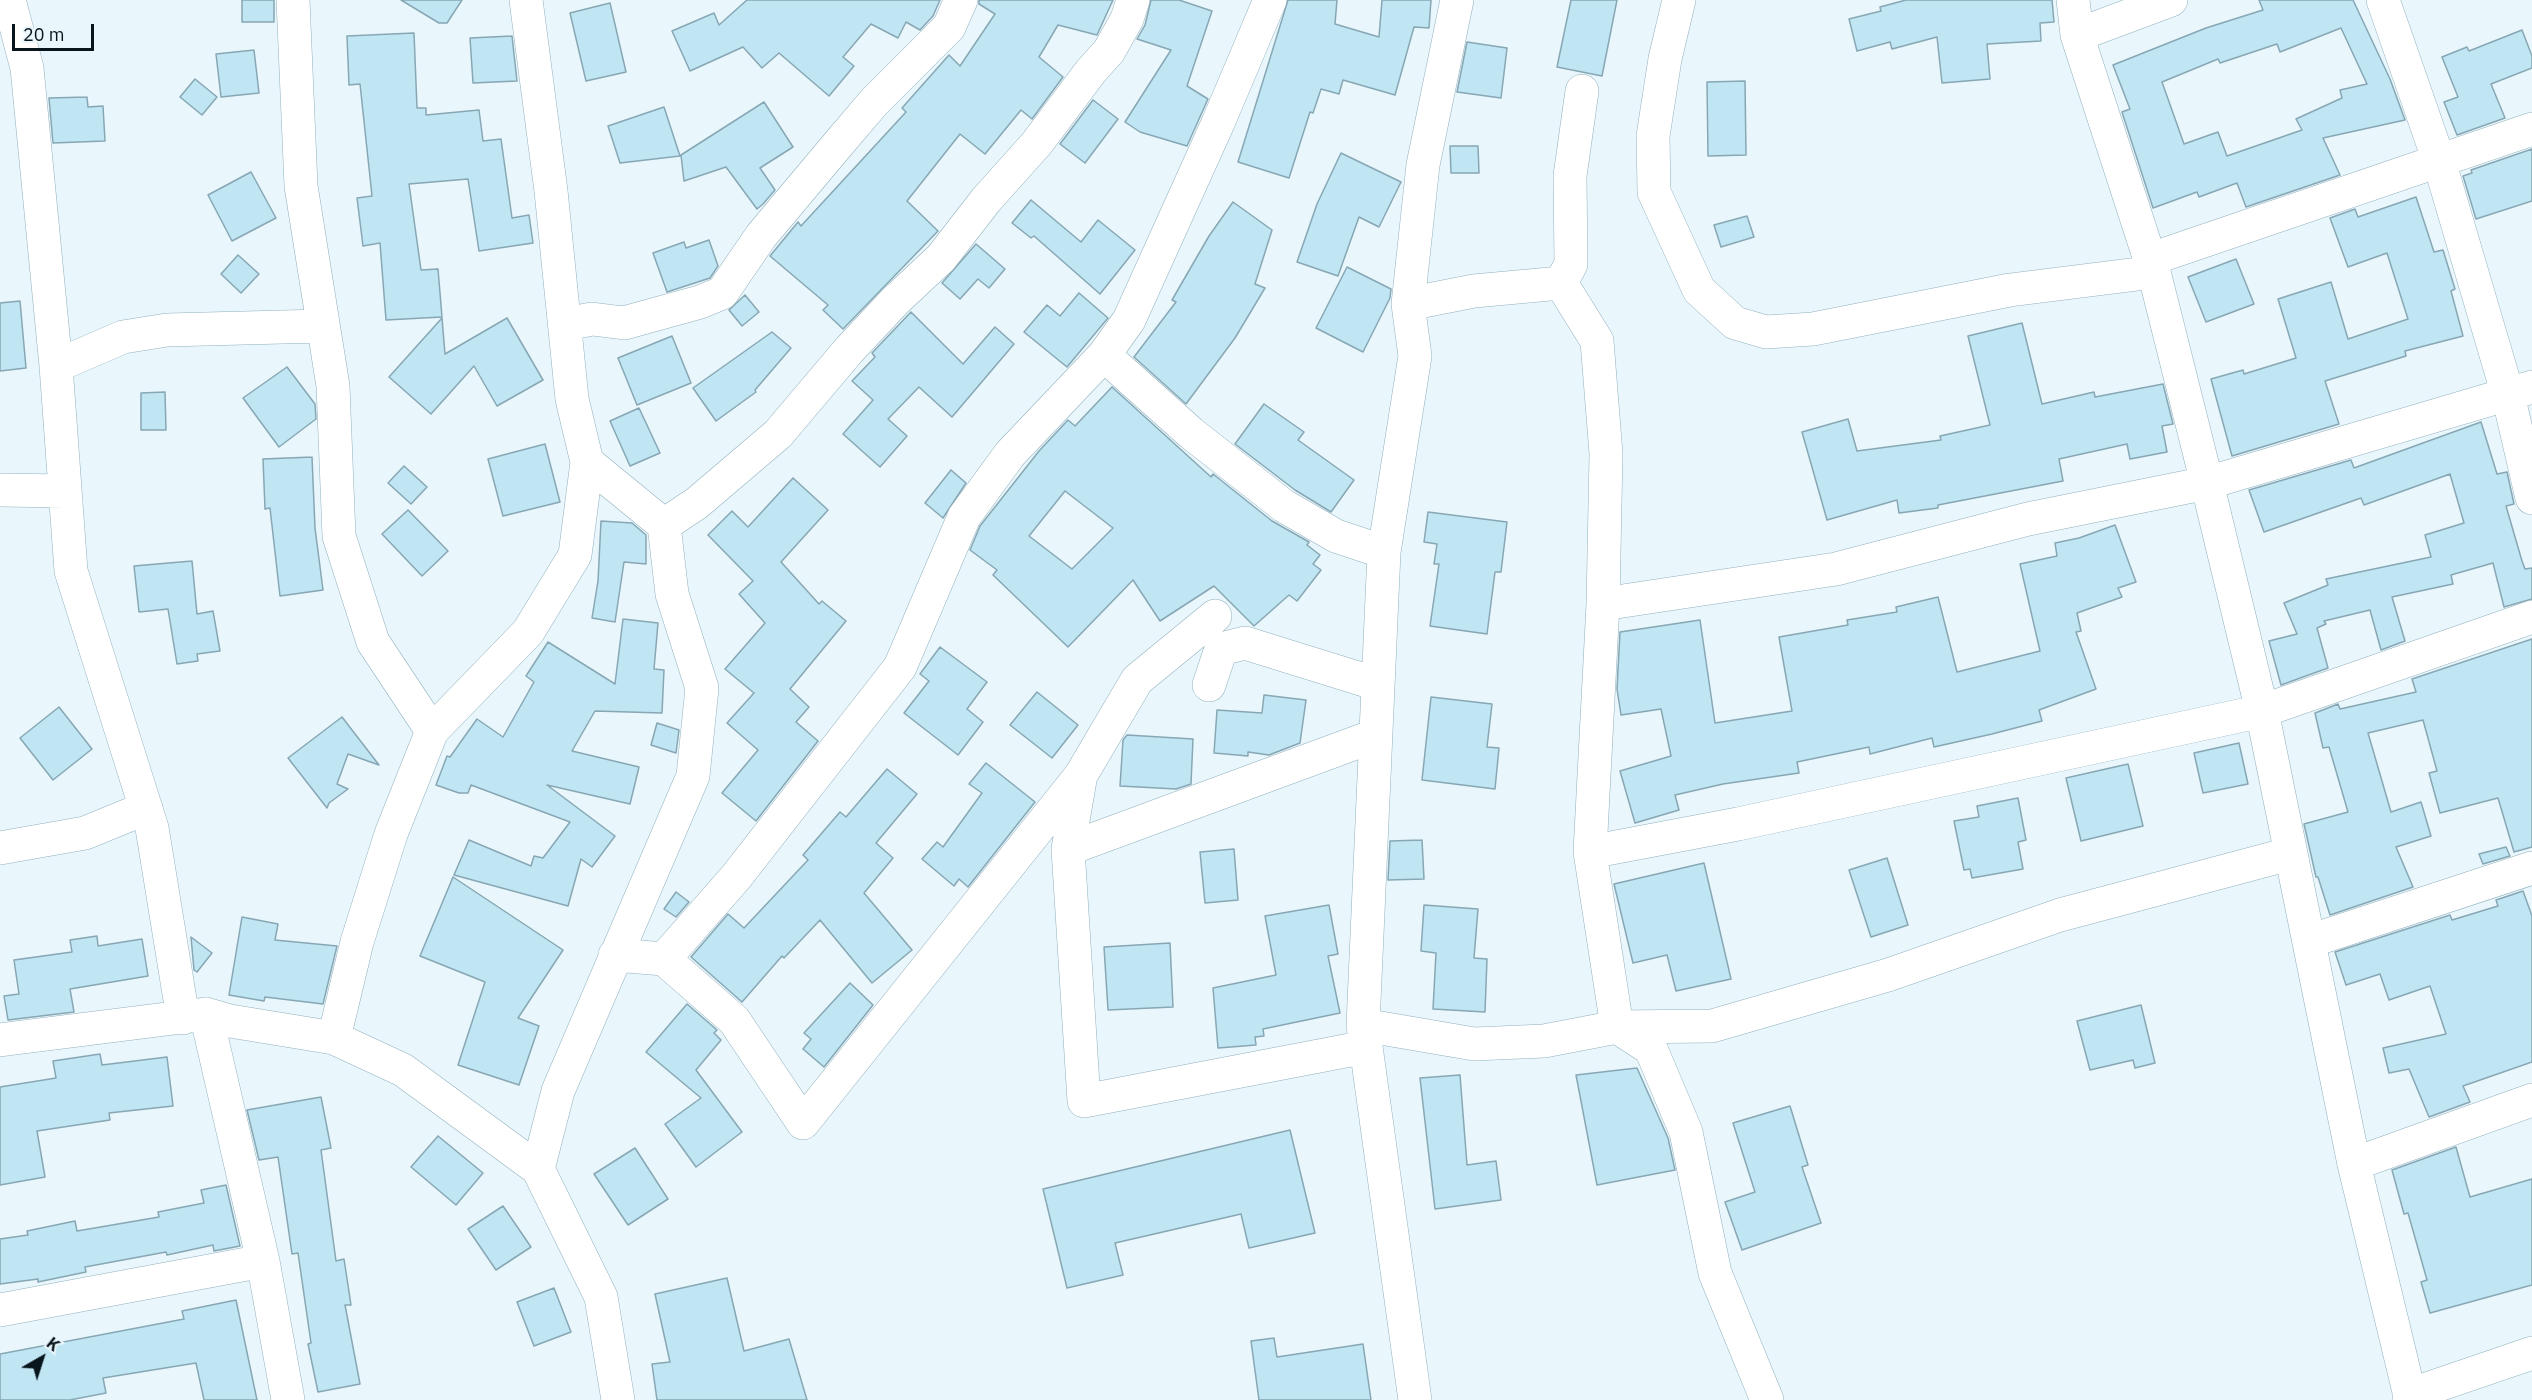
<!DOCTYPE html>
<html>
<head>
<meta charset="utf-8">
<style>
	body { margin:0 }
	#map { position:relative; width:2532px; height:1400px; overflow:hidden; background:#e9f6fc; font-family:"IBM Plex Sans",sans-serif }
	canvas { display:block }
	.north { position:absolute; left:12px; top:1328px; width:60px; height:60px; -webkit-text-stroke:4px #e9f6fc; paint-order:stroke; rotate:39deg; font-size:16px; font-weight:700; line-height:24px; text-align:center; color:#08151a }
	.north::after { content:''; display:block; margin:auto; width:21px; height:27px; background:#08151a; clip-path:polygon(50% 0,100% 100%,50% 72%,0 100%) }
	.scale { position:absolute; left:12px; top:24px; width:82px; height:27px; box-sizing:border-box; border:3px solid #08151a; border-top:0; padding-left:8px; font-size:18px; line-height:21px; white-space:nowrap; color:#08151a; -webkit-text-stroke:4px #e9f6fc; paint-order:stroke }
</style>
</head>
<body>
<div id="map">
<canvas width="2532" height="1400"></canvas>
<div class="north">K</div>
<div class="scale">20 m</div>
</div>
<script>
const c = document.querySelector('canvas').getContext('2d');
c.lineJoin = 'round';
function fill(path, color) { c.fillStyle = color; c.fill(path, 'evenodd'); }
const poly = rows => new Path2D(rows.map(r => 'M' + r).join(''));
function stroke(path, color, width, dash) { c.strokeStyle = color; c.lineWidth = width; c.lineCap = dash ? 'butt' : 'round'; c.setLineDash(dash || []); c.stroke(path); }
const building = poly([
	[242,0,274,0,274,22,242,22,242,0],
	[401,0,462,0,447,23,439,23,401,0],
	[747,0,940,0,933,16,920,30,906,22,898,38,871,24,843,57,854,66,829,96,779,53,762,68,743,47,690,71,672,31,714,13,719,25,747,0],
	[979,0,1113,0,1097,35,1058,25,1039,57,1063,77,1032,119,1021,110,985,154,960,134,907,201,938,231,843,329,823,310,828,305,770,256,798,222,801,226,906,112,902,108,949,55,960,66,995,14,979,4,979,0],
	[1151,0,1179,0,1212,11,1187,86,1208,99,1187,146,1140,132,1125,122,1171,50,1137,39,1145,25,1151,0],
	[1288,0,1337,0,1335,24,1379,37,1382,0,1431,0,1429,28,1414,27,1395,95,1343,80,1339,94,1321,89,1313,113,1310,112,1289,178,1238,162,1288,0],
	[1571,0,1617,0,1602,76,1557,67,1571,0],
	[1906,0,2052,0,2054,22,2040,23,2041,41,1987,44,1990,79,1942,83,1937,37,1892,49,1890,42,1857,51,1849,19,1881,11,1880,7,1906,0],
	[2259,0,2353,0,2390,79,2405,120,2323,138,2340,175,2246,207,2237,183,2199,197,2197,192,2153,208,2122,112,2130,109,2113,65,2206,28,2263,10,2259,0],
	[2341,28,2367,84,2340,90,2342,98,2296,119,2302,130,2227,156,2218,132,2184,144,2162,82,2218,59,2220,63,2277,44,2280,52,2341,28],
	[610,3,626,72,586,81,570,13,610,3],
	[2522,30,2532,56,2532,68,2491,84,2505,118,2457,135,2444,102,2458,97,2442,57,2467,47,2469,51,2522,30],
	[414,33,417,108,426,108,426,115,479,110,483,141,501,139,512,218,529,215,533,243,479,251,468,179,409,184,421,270,438,269,442,317,386,320,380,243,363,246,357,198,372,196,360,84,349,85,347,36,414,33],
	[512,36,517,81,473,83,470,38,512,36],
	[1467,42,1507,48,1501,98,1457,92,1467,42],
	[254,50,259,93,221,97,216,54,254,50],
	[195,79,217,97,202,115,180,97,195,79],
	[1745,81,1746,155,1708,156,1707,82,1745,81],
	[87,97,88,107,103,106,105,141,53,143,49,98,87,97],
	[1093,100,1118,119,1085,163,1060,144,1093,100],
	[764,102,793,147,760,168,775,190,763,204,757,209,726,167,684,181,681,155,764,102],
	[664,107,680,156,620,163,608,126,664,107],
	[1450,146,1478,146,1479,173,1451,173,1450,146],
	[2532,149,2532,201,2476,219,2463,176,2472,173,2471,170,2532,149],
	[1341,153,1401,182,1379,227,1359,217,1338,276,1297,262,1317,204,1341,153],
	[251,172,276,218,232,241,208,195,251,172],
	[2416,197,2434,252,2443,250,2455,289,2451,291,2463,336,2405,351,2406,356,2325,381,2339,424,2232,456,2211,379,2243,370,2244,374,2296,358,2278,299,2331,282,2348,339,2408,319,2387,253,2348,267,2330,218,2355,209,2358,217,2416,197],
	[1031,200,1081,242,1098,220,1135,250,1100,294,1034,236,1031,238,1012,223,1031,200],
	[1233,202,1272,230,1255,284,1265,288,1235,338,1186,404,1134,357,1176,302,1172,300,1209,236,1233,202],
	[1747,216,1754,237,1721,247,1714,225,1747,216],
	[709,240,718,266,710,278,667,292,653,253,684,242,686,248,709,240],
	[976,244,1005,269,989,288,978,279,960,299,942,283,976,244],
	[238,255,259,274,241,293,221,274,238,255],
	[2236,259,2254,304,2206,322,2188,277,2236,259],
	[1347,267,1391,289,1390,298,1363,352,1316,328,1347,267],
	[1079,293,1108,318,1067,367,1024,332,1047,305,1060,316,1079,293],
	[745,295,759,312,742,326,729,310,745,295],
	[20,301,26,368,0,371,0,303,20,301],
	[911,312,963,364,995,327,1014,344,952,417,919,387,888,419,907,436,880,467,843,434,873,400,852,381,875,357,872,353,911,312],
	[442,318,445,354,507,318,543,380,497,406,474,366,431,414,389,377,442,318],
	[2022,323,2042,404,2094,392,2095,397,2163,384,2173,424,2162,426,2167,452,2130,459,2127,444,2059,459,2063,481,1938,505,1938,508,1899,513,1897,500,1827,520,1802,432,1848,419,1857,451,1941,440,1940,436,1990,425,1968,336,2022,323],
	[772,332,791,348,755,390,756,392,716,421,693,388,772,332],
	[672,336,691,383,637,405,618,358,672,336],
	[287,367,315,404,316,419,279,447,243,398,287,367],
	[1112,387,1211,477,1213,474,1272,521,1309,542,1307,545,1320,555,1313,564,1321,570,1297,601,1289,595,1254,626,1214,586,1160,621,1133,580,1068,647,993,575,997,570,970,550,980,526,1039,451,1068,420,1075,426,1112,387],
	[1065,491,1113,528,1072,569,1029,536,1065,491],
	[165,392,166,430,141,430,141,393,165,392],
	[1264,404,1304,432,1298,440,1354,480,1331,512,1295,490,1235,444,1264,404],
	[639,408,660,453,630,466,610,421,639,408],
	[2481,422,2497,474,2507,472,2514,504,2506,506,2522,561,2525,569,2532,568,2532,599,2504,607,2493,563,2451,575,2453,584,2392,597,2405,641,2381,650,2370,610,2324,621,2326,624,2317,628,2328,668,2281,685,2269,641,2297,634,2284,603,2328,585,2326,579,2431,557,2425,535,2464,523,2450,474,2364,505,2361,498,2264,532,2249,490,2351,460,2354,468,2481,422],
	[545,444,560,502,503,516,488,459,545,444],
	[312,457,315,528,323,590,280,596,270,508,265,509,263,459,312,457],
	[404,466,427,487,411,504,388,483,404,466],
	[951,470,966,483,943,518,925,503,951,470],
	[793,478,828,510,781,562,819,604,822,601,846,621,790,689,809,707,796,722,818,741,756,821,722,793,758,750,727,723,754,693,725,669,765,623,739,594,753,581,708,535,732,511,748,527,793,478],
	[408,510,448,551,422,576,382,534,408,510],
	[1428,512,1507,522,1501,572,1495,572,1487,634,1430,626,1439,564,1434,564,1437,544,1424,542,1428,512],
	[601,521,632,523,646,535,646,564,624,562,615,622,592,618,598,581,601,521],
	[2115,525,2136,582,2118,588,2122,597,2077,613,2081,631,2076,632,2096,689,2039,710,2042,721,1992,734,1934,747,1932,738,1870,754,1869,747,1797,762,1799,773,1723,784,1675,795,1679,810,1635,823,1620,771,1671,756,1661,709,1621,715,1617,689,1620,632,1700,620,1715,723,1792,711,1779,637,1848,625,1847,620,1897,612,1896,607,1938,597,1957,672,2040,651,2020,564,2057,556,2055,543,2079,538,2115,525],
	[192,561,197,614,213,611,220,651,197,654,198,661,177,664,168,609,139,612,134,566,192,561],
	[623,619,658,623,654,669,664,670,662,713,595,711,572,751,639,767,630,804,547,785,615,836,592,867,581,859,568,906,454,875,469,840,531,866,534,856,543,858,570,822,471,785,468,793,459,793,436,785,447,756,450,757,477,719,503,737,534,682,526,676,548,642,615,684,623,619],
	[2532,639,2532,847,2514,852,2498,798,2440,813,2429,773,2437,771,2423,720,2368,733,2391,812,2421,802,2431,836,2396,847,2413,887,2330,915,2318,877,2316,877,2304,824,2348,812,2329,747,2323,748,2315,713,2338,704,2340,709,2416,692,2412,679,2532,639],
	[940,647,987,682,967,709,983,722,958,755,904,713,929,681,920,674,940,647],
	[1037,692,1078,725,1052,758,1010,725,1037,692],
	[1264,695,1306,700,1300,743,1269,755,1248,752,1248,756,1214,753,1217,710,1262,713,1264,695],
	[1431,697,1492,704,1487,747,1499,748,1495,789,1422,780,1431,697],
	[59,707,92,749,53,780,20,738,59,707],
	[342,717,379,765,348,754,337,784,348,789,329,803,327,808,288,758,342,717],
	[657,723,679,730,676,753,651,745,657,723],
	[1127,735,1193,739,1191,784,1176,789,1120,786,1123,740,1127,735],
	[2239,743,2248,784,2203,793,2194,753,2239,743],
	[986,763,1035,802,968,887,959,879,954,886,922,859,937,842,943,847,982,793,969,784,986,763],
	[2128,764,2143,826,2081,841,2066,778,2128,764],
	[887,769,917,794,876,843,893,858,864,893,912,950,872,983,820,920,784,958,782,956,742,1002,691,957,728,914,744,928,808,860,803,855,840,812,846,817,887,769],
	[2018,798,2026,840,2018,842,2023,869,1972,878,1970,869,1964,870,1954,821,1979,817,1977,806,2018,798],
	[1422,840,1424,879,1388,880,1390,841,1422,840],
	[2506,847,2510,856,2483,864,2479,854,2506,847],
	[1234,849,1238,900,1205,903,1200,852,1234,849],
	[1887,858,1908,925,1871,937,1849,870,1887,858],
	[1704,863,1731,979,1676,991,1667,955,1633,963,1614,884,1704,863],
	[453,877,563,950,518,1018,539,1026,519,1085,458,1065,485,982,420,956,453,877],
	[2523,891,2532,916,2532,1062,2463,1086,2470,1102,2429,1117,2409,1069,2389,1073,2383,1048,2446,1034,2430,986,2389,1000,2380,974,2346,985,2335,952,2450,915,2452,920,2498,906,2496,900,2523,891],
	[676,892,689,902,676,917,664,909,676,892],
	[1329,905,1338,954,1328,956,1340,1013,1263,1029,1264,1036,1255,1037,1256,1045,1218,1048,1213,988,1276,975,1265,916,1329,905],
	[1424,905,1478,909,1474,958,1487,959,1485,1012,1433,1009,1436,953,1421,951,1424,905],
	[242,917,278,924,275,940,337,946,323,1004,265,997,264,1001,229,995,242,917],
	[97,936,98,946,142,939,148,976,70,989,74,1012,8,1020,4,996,19,994,14,960,72,952,70,940,97,936],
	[191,937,212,953,197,972,194,970,191,937],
	[1170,943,1173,1007,1108,1010,1104,947,1170,943],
	[850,983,873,1005,824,1067,803,1049,811,1039,804,1033,850,983],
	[687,1004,717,1030,714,1033,721,1040,696,1070,742,1132,696,1167,665,1124,701,1098,646,1052,687,1004],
	[2141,1005,2155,1063,2135,1068,2133,1060,2090,1070,2077,1021,2141,1005],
	[100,1054,102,1065,167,1057,173,1106,109,1113,110,1120,37,1131,45,1177,0,1185,0,1087,56,1078,53,1061,100,1054],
	[1637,1068,1668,1138,1675,1170,1597,1185,1576,1075,1637,1068],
	[1460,1075,1467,1165,1496,1161,1501,1200,1435,1209,1420,1078,1460,1075],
	[321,1097,331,1148,321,1150,336,1261,344,1259,351,1305,345,1305,360,1384,318,1392,308,1344,311,1343,298,1253,292,1254,278,1157,259,1160,247,1110,321,1097],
	[1790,1106,1808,1165,1802,1167,1821,1223,1742,1250,1725,1202,1755,1192,1733,1123,1790,1106],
	[1290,1130,1315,1233,1249,1248,1241,1214,1115,1243,1123,1275,1067,1288,1043,1189,1290,1130],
	[438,1136,483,1173,456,1205,411,1167,438,1136],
	[2456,1147,2470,1197,2532,1179,2532,1285,2430,1313,2421,1282,2427,1280,2408,1213,2404,1214,2392,1170,2456,1147],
	[635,1148,668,1199,628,1225,594,1174,635,1148],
	[226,1185,240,1246,214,1251,213,1245,167,1255,166,1252,85,1267,86,1272,38,1282,38,1279,0,1284,0,1239,28,1235,27,1231,75,1221,77,1231,159,1217,158,1212,204,1203,201,1190,226,1185],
	[503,1206,531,1247,496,1270,468,1229,503,1206],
	[727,1278,744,1351,789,1339,807,1400,657,1400,652,1364,670,1362,655,1294,727,1278],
	[554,1288,571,1332,534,1346,517,1302,554,1288],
	[236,1300,257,1400,204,1400,196,1363,103,1378,106,1393,70,1400,0,1400,0,1354,184,1319,182,1311,236,1300],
	[1274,1338,1277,1357,1363,1344,1371,1400,1259,1400,1251,1341,1274,1338]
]);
fill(building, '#c0e5f3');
stroke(building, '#87a7b4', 1.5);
const minor = poly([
	[9,0,27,68,56,366,71,571,152,828,183,1018],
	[293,0,301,186,333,386,339,536,373,642,432,731,528,632,575,555,587,462],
	[526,0,551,191,572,399,587,462,664,525,672,594,702,688,693,776,558,1091,538,1169,601,1297,618,1400],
	[1679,0,1665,59,1653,136,1654,192,1699,290,1735,323,1766,332,1813,329,2010,290,2154,272],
	[2073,0,2077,35,2154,272,2207,483,2262,711,2354,1164,2411,1400],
	[2383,0,2439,161,2508,395,2532,498],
	[2077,35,2171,0],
	[2151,259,2532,129],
	[1561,283,1571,264,1570,176,1582,91],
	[1408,304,1474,291,1561,283,1597,341,1606,454,1603,604,1590,852,1617,1027,1651,1049,1686,1132,1715,1273,1767,1400],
	[566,324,592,319,624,323,700,302,722,293,761,236,834,149,874,102,949,27,961,0],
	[1104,355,1191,433,1284,506,1336,536,1384,552],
	[56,366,123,337,167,330,321,326],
	[0,490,65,491],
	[664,525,697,503,778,434,849,350,895,301,941,258,986,200,1037,143,1091,71,1109,51,1127,19,1133,0],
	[1603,604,1836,569,2028,519,2207,483,2532,387],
	[1209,685,1221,649,1245,643,1377,684],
	[432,731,391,834,357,942,334,1038,403,1070,538,1169],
	[1080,780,1068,849,1084,1101,1366,1047],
	[0,848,85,833,146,808],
	[1068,849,1374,736],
	[1590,852,1738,824,2262,711,2532,617],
	[2310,941,2532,868],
	[615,955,664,959,736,877,900,667,964,517,1010,454,1104,355,1129,320,1218,123,1270,0],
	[664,959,734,1020,803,1123,1081,775,1137,680,1215,616],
	[206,1014,263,1261,288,1400],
	[1363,1025,1474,1044,1544,1041,1617,1027,1712,1026,1888,975,2060,915,2289,854],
	[0,1040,206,1014,230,1021,334,1038],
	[2354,1164,2532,1100],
	[0,1310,263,1261],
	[2409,1395,2532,1353],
	[1415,1400,1363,1025,1384,552,1415,356,1408,304,1423,165,1457,0]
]);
stroke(minor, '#91b1be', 34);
stroke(minor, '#fff', 33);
</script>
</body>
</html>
